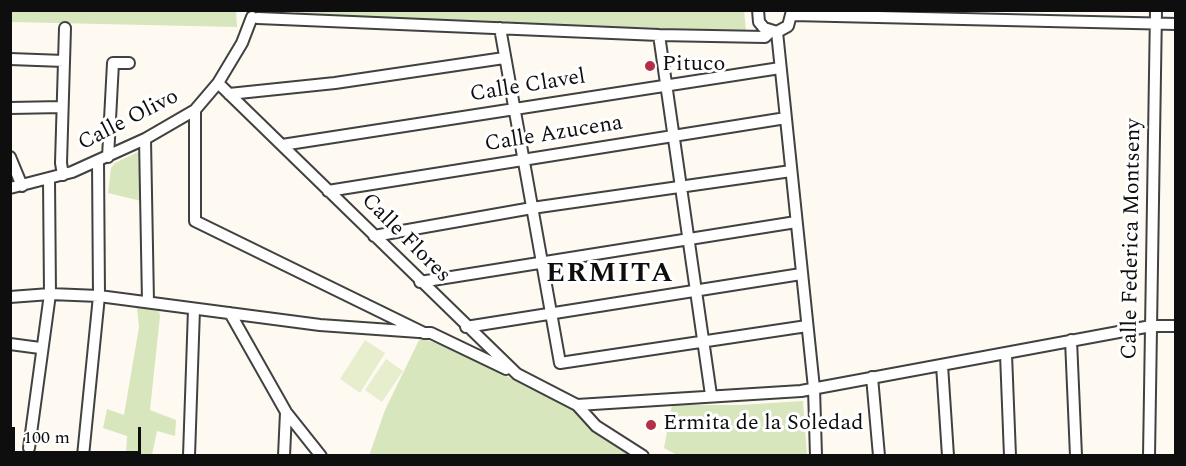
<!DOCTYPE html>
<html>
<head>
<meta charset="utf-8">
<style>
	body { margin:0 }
	#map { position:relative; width:1186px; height:466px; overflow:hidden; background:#fefaf1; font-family:Spectral,serif }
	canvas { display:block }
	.frame { position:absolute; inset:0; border:12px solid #0e0e0e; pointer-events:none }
	.scale { position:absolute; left:12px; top:427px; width:129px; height:27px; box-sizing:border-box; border:3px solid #0e0e0e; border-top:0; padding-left:8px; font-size:18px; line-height:21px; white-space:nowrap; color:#0e0e0e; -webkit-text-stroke:4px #fff; paint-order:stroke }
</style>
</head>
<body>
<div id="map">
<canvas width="1186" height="466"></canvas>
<div class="frame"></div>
<div class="scale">100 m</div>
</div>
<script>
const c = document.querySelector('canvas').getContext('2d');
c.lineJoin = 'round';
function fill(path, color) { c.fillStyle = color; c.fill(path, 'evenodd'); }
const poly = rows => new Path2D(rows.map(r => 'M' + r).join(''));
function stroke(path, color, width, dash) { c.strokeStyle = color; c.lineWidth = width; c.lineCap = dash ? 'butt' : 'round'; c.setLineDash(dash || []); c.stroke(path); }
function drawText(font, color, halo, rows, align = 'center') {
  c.font = font + ' Spectral,serif'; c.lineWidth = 6; c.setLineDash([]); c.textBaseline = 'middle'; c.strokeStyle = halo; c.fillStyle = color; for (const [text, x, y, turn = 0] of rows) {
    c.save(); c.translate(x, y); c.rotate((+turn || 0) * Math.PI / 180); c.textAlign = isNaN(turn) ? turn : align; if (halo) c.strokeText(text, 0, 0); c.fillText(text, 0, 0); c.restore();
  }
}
fill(poly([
	[11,10,236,11,237,27,11,22],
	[296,10,744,10,746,30,296,20],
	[138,152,141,201,108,193,111,168,115,163],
	[141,307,159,311,160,316,150,410,176,420,175,436,157,431,152,455,126,455,127,436,103,428,107,409,124,415,139,327,137,308],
	[420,338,448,347,578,412,593,430,631,455,369,456,385,410],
	[803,401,807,455,679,456,664,448,672,405,739,405]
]), '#d7e6bd');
fill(poly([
	[365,340,385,353,360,393,340,379],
	[386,359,403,371,382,402,365,390]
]), '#e7eece');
const minor = poly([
	[758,10,759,22,764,28,777,32,788,26,792,11],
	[793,15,1176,24],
	[258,18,659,35,765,37,771,31],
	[500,28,560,363,807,326],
	[777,32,814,388,816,456],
	[659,35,711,395],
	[10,59,64,61],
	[218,83,517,374,577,405,596,426,643,456],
	[229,94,335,83,504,58],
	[10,108,62,107],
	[195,110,195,221,424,333,431,333,506,369],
	[145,139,148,302],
	[282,145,780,68],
	[10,157,22,186],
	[108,157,113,63,129,63],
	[63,175,61,163,65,28],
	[10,188,72,172,145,139,195,110,218,83,242,43,252,17],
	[328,191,786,118],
	[374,236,532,208,791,171],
	[420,282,796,222],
	[10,297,50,294,99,296,320,325,419,332],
	[230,313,286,412,321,456],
	[466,327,801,274],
	[1071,340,1076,456],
	[10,344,40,348],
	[1006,354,1010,456],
	[942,365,948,456],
	[872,377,879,456],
	[577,405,801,391,1151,326,1176,326],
	[29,448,50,294,49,179],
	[83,456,99,296,98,161],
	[189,456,194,309],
	[284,456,286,412],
	[1149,456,1156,10]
]);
stroke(minor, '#414141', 14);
stroke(minor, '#fff', 10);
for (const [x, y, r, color] of [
	[650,66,6,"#b53046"],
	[651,425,6,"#b53046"]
]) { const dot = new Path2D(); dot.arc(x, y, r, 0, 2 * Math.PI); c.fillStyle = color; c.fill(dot); stroke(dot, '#fff', 2); }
drawText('22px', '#0e0e0e', '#fff', [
	["Pituco",662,66],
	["Ermita de la Soledad",663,425]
], 'left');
drawText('22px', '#0e0e0e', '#fff', [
	["Calle Clavel",528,87,-9],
	["Calle Olivo",129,121,-27],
	["Calle Azucena",554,135,-9],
	["Calle Flores",405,239,45],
	["Calle Federica Montseny",1133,239,-89]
]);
c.letterSpacing = '1.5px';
drawText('bold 28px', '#0e0e0e', '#fff', [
	["ERMITA",610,276]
]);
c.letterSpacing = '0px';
</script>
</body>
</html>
